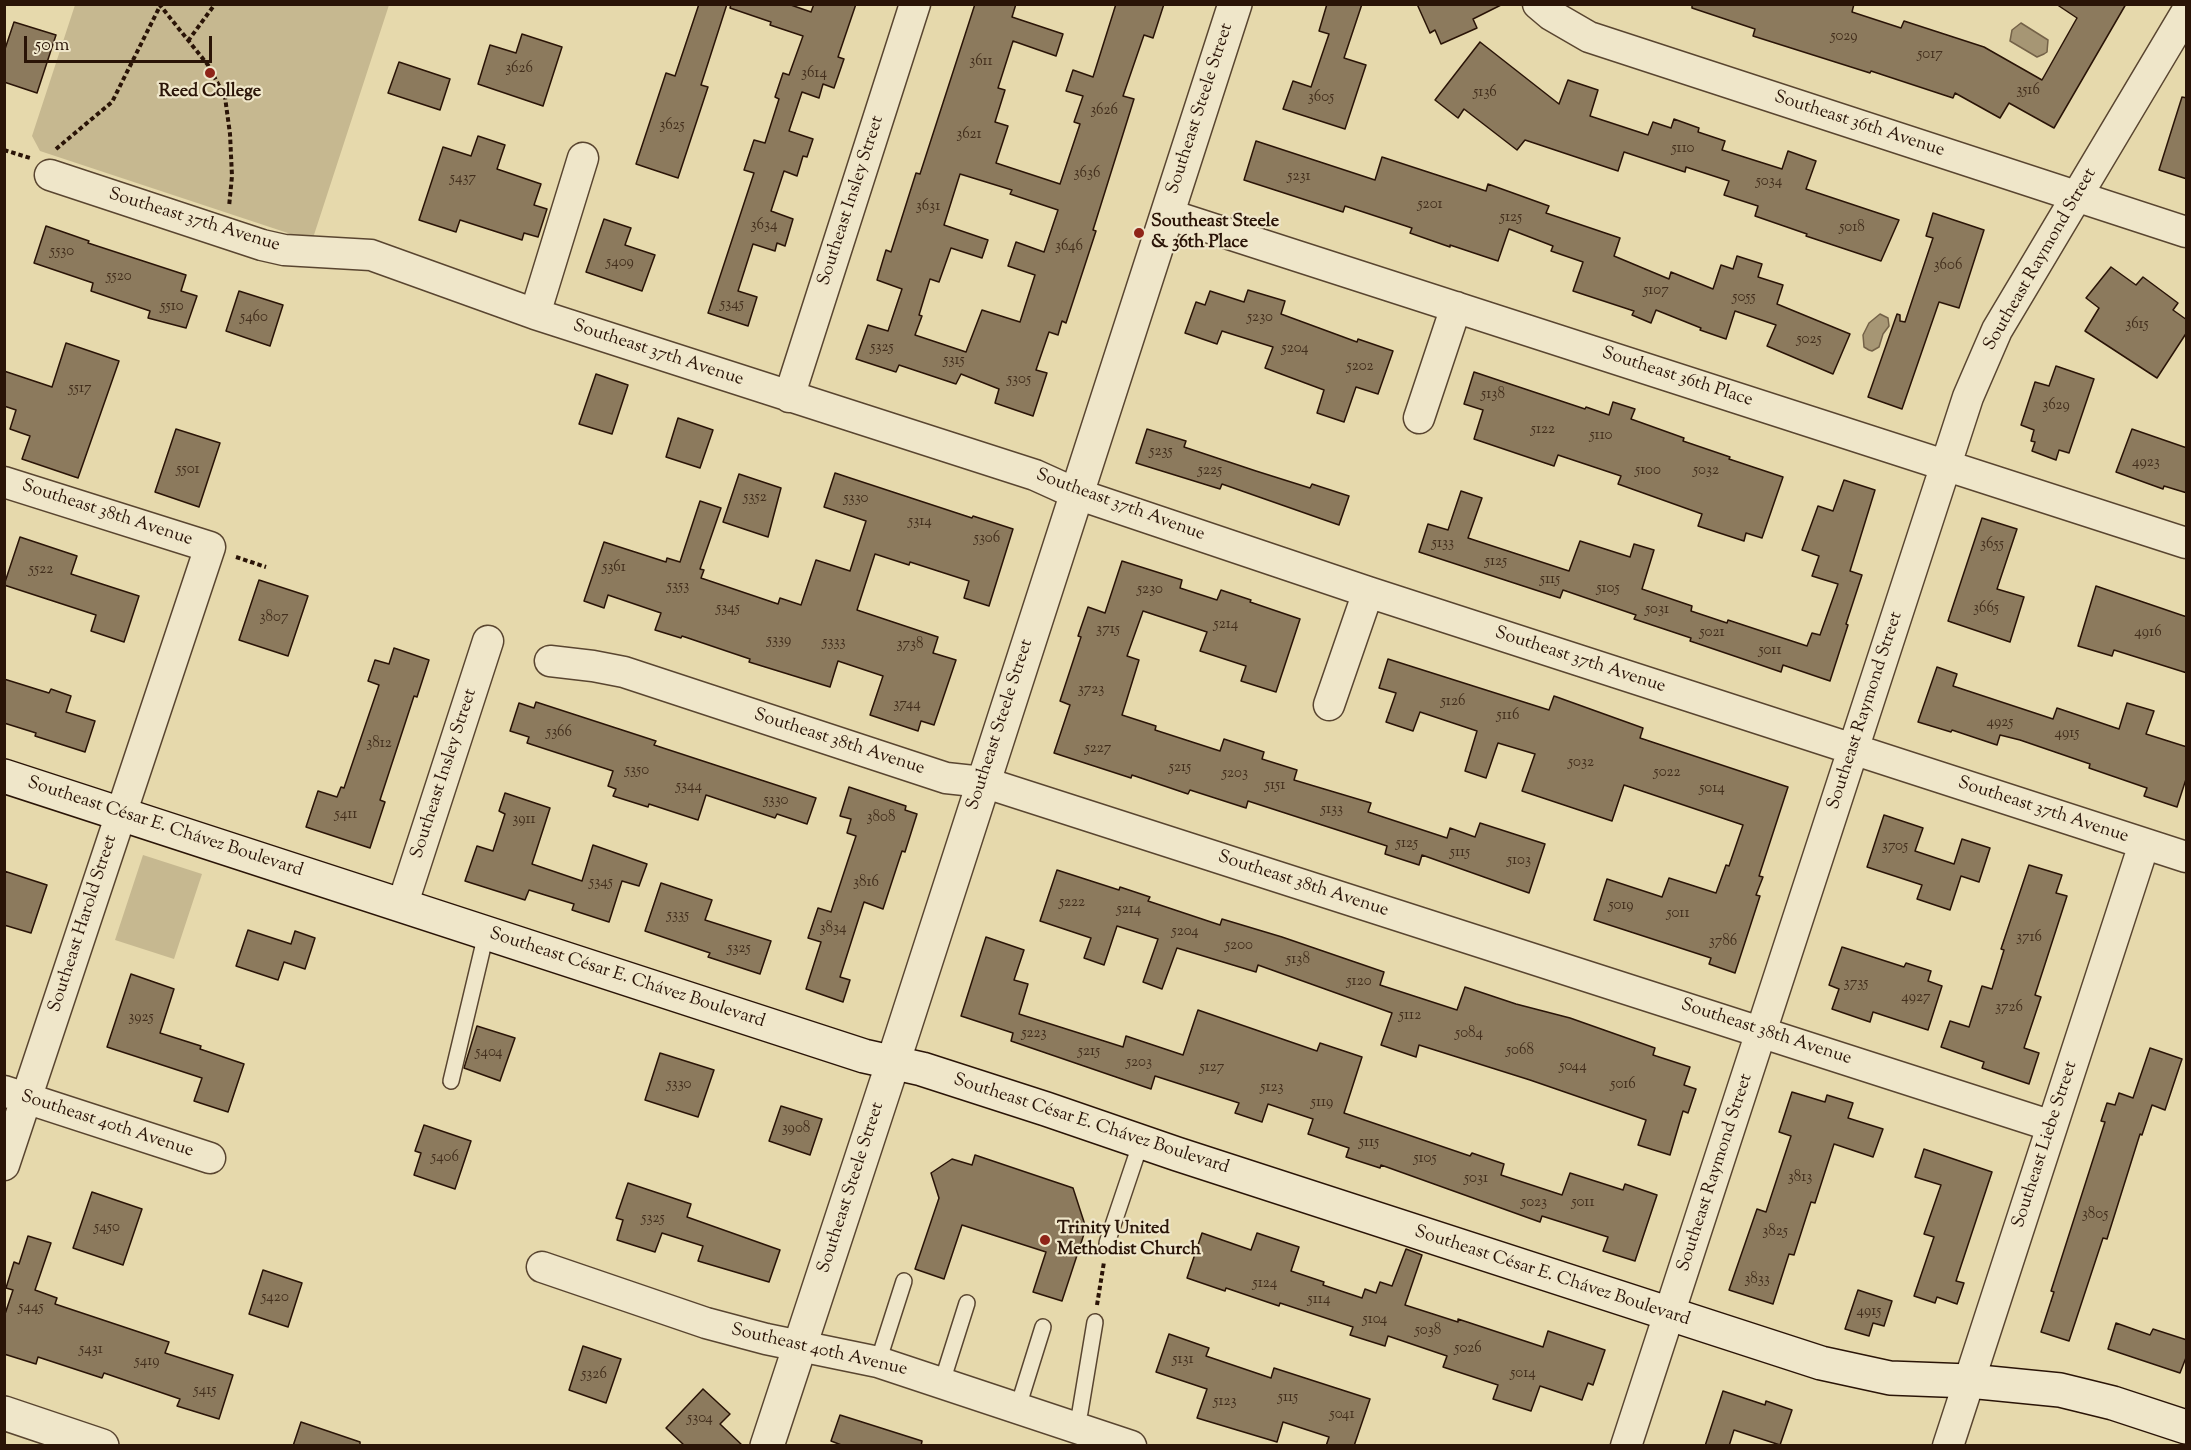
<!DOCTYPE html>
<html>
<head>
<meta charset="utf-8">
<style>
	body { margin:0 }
	#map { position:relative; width:2191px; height:1450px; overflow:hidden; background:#e6d9ac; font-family:"Sorts Mill Goudy",serif }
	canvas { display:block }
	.frame { position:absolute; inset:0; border:6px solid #2a1407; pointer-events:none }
	.scale { position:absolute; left:24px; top:36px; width:188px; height:27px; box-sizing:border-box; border:3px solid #2a1407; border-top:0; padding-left:8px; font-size:18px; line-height:21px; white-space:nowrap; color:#2a1407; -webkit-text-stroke:4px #efe6c9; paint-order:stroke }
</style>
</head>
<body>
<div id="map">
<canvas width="2191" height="1450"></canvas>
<div class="frame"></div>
<div class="scale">50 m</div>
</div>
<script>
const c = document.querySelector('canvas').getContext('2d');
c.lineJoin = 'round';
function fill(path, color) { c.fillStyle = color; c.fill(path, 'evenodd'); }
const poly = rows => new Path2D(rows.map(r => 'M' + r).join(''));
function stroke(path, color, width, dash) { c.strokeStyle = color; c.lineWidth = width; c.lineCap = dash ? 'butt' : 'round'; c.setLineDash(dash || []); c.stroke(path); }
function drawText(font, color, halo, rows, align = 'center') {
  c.font = font + ' "Sorts Mill Goudy",serif'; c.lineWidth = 4.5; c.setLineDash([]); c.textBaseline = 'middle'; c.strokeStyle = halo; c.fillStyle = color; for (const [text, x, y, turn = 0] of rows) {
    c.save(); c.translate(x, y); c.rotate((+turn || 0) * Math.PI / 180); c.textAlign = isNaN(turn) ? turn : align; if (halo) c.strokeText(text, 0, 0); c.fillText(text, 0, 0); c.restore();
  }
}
fill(poly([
	[75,5,389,5,312,241,40,151,32,136],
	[143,855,202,874,174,959,115,940]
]), '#c6b890');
const water = poly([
	[2021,23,2048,40,2047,52,2044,54,2037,57,2010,41,2012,30,2021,23],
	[1880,314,1888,318,1889,326,1883,334,1879,347,1872,351,1869,350,1864,347,1863,335,1869,323,1880,314]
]);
fill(water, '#a69674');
stroke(water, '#746248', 1.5);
const building = poly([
	[699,4,727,4,701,85,708,87,678,178,636,164,666,73,675,76,699,4],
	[731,4,788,4,811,12,814,4,856,4,838,57,844,59,834,88,823,84,819,98,802,92,789,131,813,139,807,157,803,156,797,176,784,171,771,211,793,219,785,246,777,243,775,251,753,244,738,291,757,297,748,326,708,313,754,173,744,170,754,140,765,143,779,99,775,97,783,73,789,75,803,36,770,25,771,22,730,8,731,4],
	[975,4,1016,4,1012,17,1063,34,1056,56,1013,41,998,88,1005,90,995,122,1008,126,996,163,1060,184,1080,124,1074,122,1083,96,1066,91,1073,70,1093,77,1116,4,1164,4,1153,38,1144,35,1123,96,1134,99,1093,230,1096,231,1066,323,1062,321,1058,335,1049,332,1036,370,1047,373,1033,416,995,403,999,389,961,374,956,384,899,365,896,372,856,359,868,325,888,331,902,289,877,280,886,250,891,252,916,173,920,174,975,4],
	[960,174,1012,190,1010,194,1058,210,1044,252,1016,242,1008,266,1035,275,1020,322,982,310,966,352,915,335,922,316,919,315,930,279,939,282,951,248,982,258,988,240,944,225,960,174],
	[1327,4,1362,4,1344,58,1366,65,1345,129,1283,109,1293,81,1311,87,1329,34,1319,31,1327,4],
	[1417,4,1503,4,1473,19,1477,28,1441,44,1435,30,1430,33,1417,4],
	[1692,4,1854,4,1852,12,1901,28,1904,21,1984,47,2042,80,2077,18,2056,4,2126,4,2054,128,2009,103,2000,118,1955,93,1953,98,1871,71,1870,73,1753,36,1755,29,1692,8,1692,4],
	[14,22,56,35,37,93,4,82,4,52,14,22],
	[522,34,562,47,543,106,478,84,490,45,516,53,522,34],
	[1480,42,1559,104,1568,80,1598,90,1590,116,1648,135,1653,122,1671,128,1674,119,1699,128,1698,132,1725,141,1722,150,1782,169,1788,151,1816,161,1806,189,1899,220,1881,261,1806,236,1807,234,1755,216,1758,206,1724,195,1729,181,1686,167,1685,172,1624,152,1618,171,1525,140,1517,150,1464,109,1458,118,1435,100,1480,42],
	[399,62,450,79,440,110,388,93,399,62],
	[2182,97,2187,98,2187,179,2159,170,2182,97],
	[478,136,505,145,497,169,541,184,534,205,547,209,538,237,524,233,522,240,460,220,456,232,419,220,443,147,471,156,478,136],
	[1256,141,1375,180,1382,157,1486,191,1488,184,1549,206,1546,213,1620,238,1614,256,1669,279,1671,272,1713,289,1721,265,1733,269,1737,256,1762,264,1758,277,1783,285,1777,304,1850,334,1833,374,1767,346,1776,325,1735,311,1726,339,1700,330,1701,328,1656,310,1651,323,1632,315,1634,311,1573,291,1583,262,1551,251,1553,246,1509,229,1498,261,1450,245,1450,247,1410,233,1412,228,1345,206,1343,212,1244,180,1256,141],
	[1933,213,1984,230,1959,308,1939,302,1902,409,1868,397,1897,314,1900,315,1900,321,1905,322,1933,238,1926,236,1933,213],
	[604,219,631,228,625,245,655,255,642,291,586,272,604,219],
	[46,226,89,241,88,243,186,275,181,291,197,296,186,328,148,318,150,311,91,291,93,283,34,263,46,226],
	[2111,267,2136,285,2143,277,2178,303,2173,310,2187,320,2187,332,2157,378,2085,331,2099,308,2086,298,2111,267],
	[1248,290,1285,301,1281,314,1357,342,1358,339,1393,351,1378,394,1356,387,1344,422,1317,413,1324,390,1265,368,1273,347,1222,331,1217,344,1185,333,1196,302,1205,305,1210,291,1244,302,1248,290],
	[239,291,283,305,270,346,226,331,239,291],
	[66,343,119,361,78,478,22,459,30,436,10,429,16,410,4,406,4,371,52,387,66,343],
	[2056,366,2094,379,2069,453,2059,450,2056,460,2032,451,2035,442,2031,441,2034,430,2021,425,2035,382,2049,386,2056,366],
	[1474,372,1585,409,1586,407,1609,415,1613,402,1635,409,1631,419,1684,438,1683,441,1730,457,1729,459,1783,477,1762,538,1746,533,1744,541,1698,526,1702,514,1618,484,1621,476,1558,455,1554,466,1474,439,1483,410,1464,404,1474,372],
	[596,374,628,385,612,434,579,424,596,374],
	[678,418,713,430,700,468,666,457,678,418],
	[176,429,220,443,199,507,155,492,176,429],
	[1147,429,1186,441,1184,447,1256,471,1310,488,1312,484,1349,496,1339,525,1222,484,1220,489,1136,463,1147,429],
	[2132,429,2187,448,2187,493,2164,486,2163,489,2116,472,2132,429],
	[835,473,972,518,973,516,1013,529,989,606,964,598,969,581,910,562,909,565,875,554,857,610,938,637,933,653,956,660,934,725,921,721,918,731,870,715,883,676,838,661,830,687,749,662,750,659,682,636,681,638,655,630,661,613,608,595,604,608,584,601,604,542,666,562,667,558,680,562,700,501,721,508,700,569,704,570,701,578,778,604,780,598,801,605,816,560,850,571,866,521,824,507,835,473],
	[739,474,781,488,768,537,723,522,739,474],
	[1844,480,1875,490,1850,571,1862,575,1846,624,1848,625,1830,681,1783,665,1781,672,1749,661,1690,641,1691,638,1634,619,1636,615,1563,590,1560,598,1419,552,1428,524,1448,530,1461,491,1482,498,1468,538,1569,571,1580,541,1630,557,1634,544,1654,550,1642,589,1692,606,1691,611,1727,623,1728,620,1807,646,1812,633,1820,635,1838,584,1812,576,1819,556,1802,550,1818,506,1833,511,1844,480],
	[1982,518,2017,529,1997,589,2024,597,2010,642,1948,621,1982,518],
	[20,537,77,556,71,574,139,596,124,642,91,631,96,615,4,585,20,537],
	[1122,561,1182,580,1180,588,1217,600,1221,590,1251,600,1250,602,1300,619,1276,692,1241,681,1246,666,1200,651,1207,632,1143,611,1127,656,1139,660,1122,715,1156,726,1155,730,1220,751,1224,739,1264,752,1262,759,1297,770,1294,780,1371,803,1368,812,1447,838,1450,828,1475,837,1480,823,1545,844,1529,893,1422,855,1419,865,1385,854,1387,846,1248,801,1246,808,1190,790,1188,794,1132,775,1131,778,1054,753,1070,705,1060,701,1081,637,1078,636,1088,607,1105,613,1122,561],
	[259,580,308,596,288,656,239,640,259,580],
	[2096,586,2187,617,2187,673,2114,650,2112,656,2078,646,2096,586],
	[394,648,429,660,417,697,414,696,380,800,385,802,370,848,306,827,318,791,337,797,341,787,344,788,379,685,368,681,375,660,389,664,394,648],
	[1388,659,1549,710,1554,696,1643,728,1640,738,1788,787,1759,876,1763,877,1756,895,1760,896,1735,973,1709,964,1711,958,1594,920,1607,879,1662,897,1669,878,1716,893,1726,865,1729,866,1743,825,1624,785,1612,821,1522,791,1535,754,1498,743,1486,778,1465,771,1477,731,1420,712,1413,731,1386,722,1396,693,1379,688,1388,659],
	[1937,667,1957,674,1953,686,2053,719,2057,708,2119,729,2127,703,2154,711,2146,734,2187,747,2187,776,2177,807,2144,796,2147,788,2089,768,2090,764,2020,740,2000,735,1997,745,1952,730,1951,732,1918,722,1937,667],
	[4,679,49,693,51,689,71,696,66,712,95,721,85,752,35,736,36,733,4,723,4,679],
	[536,702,656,741,654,745,816,798,807,824,777,814,775,818,706,795,698,820,649,804,648,807,613,796,616,789,608,786,613,771,527,743,529,737,510,731,519,703,534,708,536,702],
	[849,787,906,806,905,810,917,814,905,852,902,851,883,909,864,902,840,977,850,980,843,1002,806,989,821,942,808,938,818,908,831,912,856,836,847,833,851,819,840,816,849,787],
	[505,793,550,808,532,864,582,881,593,845,647,864,639,886,622,881,609,922,572,910,574,904,529,890,525,900,465,881,477,846,493,851,505,814,499,811,505,793],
	[1884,815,1923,828,1915,851,1954,864,1962,839,1990,848,1979,882,1961,876,1950,910,1917,899,1922,885,1867,867,1884,815],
	[2029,865,2062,875,2056,893,2067,896,2035,995,2041,997,2024,1048,2039,1053,2029,1084,1982,1068,1984,1062,1941,1047,1950,1021,1969,1027,1982,986,1992,989,2004,950,2001,949,2029,865],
	[1057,870,1119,890,1120,887,1150,897,1148,901,1220,925,1222,919,1282,937,1384,972,1380,985,1457,1010,1465,987,1516,1004,1570,1018,1655,1048,1653,1055,1690,1067,1684,1085,1696,1089,1688,1113,1683,1111,1670,1155,1638,1145,1646,1120,1530,1080,1419,1045,1416,1057,1381,1045,1392,1013,1258,965,1256,972,1177,948,1162,989,1143,982,1158,939,1117,926,1104,965,1084,958,1091,938,1040,921,1057,870],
	[4,871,47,885,31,933,4,925,4,871],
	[661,883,712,900,705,920,771,941,760,974,708,957,710,953,645,931,661,883],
	[248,930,291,944,295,931,315,938,305,969,284,962,278,980,236,966,248,930],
	[986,937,1024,950,1014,980,1028,984,1019,1014,1123,1047,1126,1036,1183,1055,1198,1010,1317,1051,1320,1043,1362,1057,1344,1113,1470,1156,1472,1153,1504,1164,1501,1175,1562,1195,1570,1173,1623,1190,1625,1184,1657,1195,1635,1261,1603,1251,1608,1237,1542,1216,1540,1222,1381,1165,1380,1168,1346,1157,1349,1148,1308,1134,1313,1119,1268,1104,1262,1122,1235,1113,1239,1103,1155,1076,1151,1089,1011,1041,1013,1033,961,1016,986,937],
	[1842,947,1904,967,1906,963,1931,971,1928,981,1942,986,1928,1030,1873,1012,1870,1022,1832,1009,1839,989,1829,985,1842,947],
	[131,974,174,989,160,1033,201,1046,200,1049,244,1064,228,1112,194,1101,202,1078,107,1047,131,974],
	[477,1026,515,1038,500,1081,464,1068,477,1026],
	[2150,1048,2182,1059,2165,1110,2152,1105,2142,1135,2140,1134,2107,1239,2103,1238,2069,1341,2041,1332,2054,1292,2051,1291,2105,1122,2101,1121,2107,1103,2115,1105,2119,1093,2133,1098,2150,1048],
	[660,1053,714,1070,698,1117,645,1100,660,1053],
	[1792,1092,1825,1102,1827,1095,1853,1103,1848,1118,1883,1129,1873,1157,1834,1144,1815,1203,1811,1202,1794,1255,1789,1254,1773,1304,1729,1290,1757,1209,1766,1212,1791,1136,1779,1132,1792,1092],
	[781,1106,822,1119,810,1155,769,1141,781,1106],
	[424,1125,471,1141,455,1189,414,1175,421,1153,415,1151,424,1125],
	[1924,1149,1992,1172,1956,1281,1964,1283,1957,1304,1937,1297,1935,1303,1914,1296,1934,1237,1924,1234,1941,1185,1915,1177,1924,1149],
	[975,1155,1073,1188,1086,1228,1062,1301,1033,1292,1046,1252,962,1225,944,1279,915,1269,939,1198,931,1173,952,1159,972,1165,975,1155],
	[628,1183,691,1204,687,1217,780,1250,769,1282,698,1261,703,1246,662,1233,655,1252,617,1240,623,1220,616,1218,628,1183],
	[92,1192,142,1209,123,1265,73,1248,92,1192],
	[1202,1233,1251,1250,1257,1233,1299,1247,1291,1271,1324,1282,1323,1285,1362,1298,1365,1289,1376,1293,1380,1282,1392,1286,1406,1249,1422,1255,1405,1305,1458,1322,1458,1319,1543,1347,1548,1331,1605,1350,1593,1385,1588,1383,1582,1400,1540,1386,1531,1411,1493,1399,1498,1385,1443,1367,1447,1356,1388,1336,1385,1346,1350,1335,1353,1327,1280,1303,1279,1306,1226,1288,1225,1291,1187,1278,1202,1233],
	[28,1236,51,1243,35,1290,57,1298,55,1304,169,1342,165,1353,233,1375,219,1419,177,1406,180,1399,104,1373,102,1378,38,1357,36,1364,4,1354,4,1317,13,1290,6,1288,14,1262,19,1264,28,1236],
	[263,1270,302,1283,288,1327,249,1314,263,1270],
	[1858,1290,1892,1301,1884,1326,1873,1323,1869,1336,1845,1329,1858,1290],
	[2116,1323,2150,1335,2153,1329,2187,1340,2187,1355,2180,1373,2108,1349,2116,1323],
	[1169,1334,1209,1348,1206,1356,1271,1378,1274,1368,1370,1399,1354,1446,1326,1446,1329,1437,1283,1422,1277,1442,1197,1418,1207,1389,1156,1372,1169,1334],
	[583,1346,621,1359,606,1403,569,1390,583,1346],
	[703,1389,730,1414,720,1424,743,1446,685,1446,666,1428,703,1389],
	[1723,1391,1765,1405,1766,1401,1792,1410,1780,1445,1734,1430,1729,1446,1705,1446,1723,1391],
	[840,1415,922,1441,921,1446,844,1446,831,1441,840,1415],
	[301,1422,360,1442,360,1446,293,1446,301,1422]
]);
fill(building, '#8c7a5d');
stroke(building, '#2a1407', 1.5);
const service = poly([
	[451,1081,486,934],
	[1107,1243,1141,1142],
	[878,1362,904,1281],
	[942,1382,967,1303],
	[1018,1407,1043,1327],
	[1075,1426,1080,1412,1095,1322]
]);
const minor = poly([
	[1538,4,1551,15,1589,37,2186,232],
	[50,175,262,245,284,250,371,255,535,314,1035,475,1077,494,1368,592,2186,857],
	[1167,214,2186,543],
	[535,314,583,158],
	[789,397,915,4],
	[1419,418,1456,307],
	[4,482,210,547,4,1165],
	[550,661,593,666,624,672,946,778,983,782,2052,1126],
	[1329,705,1368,592],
	[402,906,488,641],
	[4,1091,210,1158],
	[542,1267,706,1323,766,1339,878,1362,1131,1446],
	[1626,1446,1968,397,1997,330,2186,13],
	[1948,1446,2144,844]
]);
const tertiary = poly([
	[4,1413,102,1446],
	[767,1446,902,1035,1235,4]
]);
const secondary = poly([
	[4,776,864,1056,922,1069,1046,1109,1177,1154,1821,1363,1890,1378,1969,1381,2060,1390,2113,1403,2186,1427]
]);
stroke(service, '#594530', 18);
stroke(minor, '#594530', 33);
stroke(tertiary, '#594530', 36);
stroke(secondary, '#2a1407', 36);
stroke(poly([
	[159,4,208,65,225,97,230,134,232,176,229,207],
	[188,41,215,4],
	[56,149,112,102,160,6],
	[4,150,30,158],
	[236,557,266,567],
	[1097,1305,1104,1262]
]), '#2a1407', 4, [4.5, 3]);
stroke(service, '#efe6c9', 15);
stroke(minor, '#efe6c9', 30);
stroke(tertiary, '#efe6c9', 33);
stroke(secondary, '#efe6c9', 33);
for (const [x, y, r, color] of [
	[210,73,6,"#8f2418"],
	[1139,233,6,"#8f2418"],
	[1045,1240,6,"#8f2418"]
]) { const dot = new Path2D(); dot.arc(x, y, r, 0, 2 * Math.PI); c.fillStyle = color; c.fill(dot); stroke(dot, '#efe6c9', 2); }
drawText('15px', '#422e1c', null, [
	["5029",1844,37],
	["5017",1930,55],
	["3611",981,62],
	["3626",519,69],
	["3614",814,74],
	["3516",2028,91],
	["5136",1485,93],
	["3605",1321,98],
	["3626",1104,111],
	["3625",672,126],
	["3621",969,135],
	["5110",1683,149],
	["3636",1087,174],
	["5231",1299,177],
	["5437",463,179],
	["5034",1769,182],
	["5201",1430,205],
	["3631",928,207],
	["5125",1511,218],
	["3634",764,226],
	["5018",1852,228],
	["3646",1069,247],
	["5530",62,252],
	["5409",620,263],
	["3606",1948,266],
	["5520",119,277],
	["5107",1656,291],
	["5055",1744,298],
	["5345",732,305],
	["5510",172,307],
	["5460",254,318],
	["5230",1260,318],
	["3615",2137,325],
	["5025",1809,340],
	["5325",882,348],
	["5204",1295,349],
	["5315",954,361],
	["5202",1360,367],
	["5305",1019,380],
	["5517",80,389],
	["5138",1493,395],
	["3629",2056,406],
	["5122",1543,430],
	["5110",1601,436],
	["5235",1161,452],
	["4923",2146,463],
	["5501",188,470],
	["5225",1210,471],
	["5100",1648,471],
	["5032",1706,471],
	["5352",755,498],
	["5330",856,499],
	["5314",920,522],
	["5306",987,539],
	["5133",1443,544],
	["3655",1992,545],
	["5125",1496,562],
	["5361",614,568],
	["5522",41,570],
	["5115",1550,580],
	["5353",678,587],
	["5105",1608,589],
	["5230",1150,590],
	["5345",728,609],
	["3665",1986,609],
	["5031",1657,610],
	["3807",274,618],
	["5214",1226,625],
	["3715",1108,630],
	["5021",1712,633],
	["4916",2148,633],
	["5339",779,641],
	["5333",834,643],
	["3738",910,645],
	["5011",1770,651],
	["3723",1091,690],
	["5126",1453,702],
	["3744",907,705],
	["5116",1508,716],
	["4925",2000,723],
	["5366",559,733],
	["4915",2067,734],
	["3812",379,744],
	["5227",1098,749],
	["5032",1581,763],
	["5215",1180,768],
	["5350",637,771],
	["5022",1667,773],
	["5203",1235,774],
	["5151",1275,786],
	["5344",689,787],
	["5014",1712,789],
	["5330",776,801],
	["5133",1332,810],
	["5411",346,815],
	["3808",881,818],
	["3911",524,820],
	["5125",1407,844],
	["3705",1895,847],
	["5115",1460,853],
	["5103",1519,861],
	["5345",601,883],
	["3816",866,883],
	["5222",1072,903],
	["5019",1621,906],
	["5214",1129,910],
	["5011",1678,914],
	["5335",678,916],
	["3834",833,929],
	["5204",1185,932],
	["3716",2029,938],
	["3786",1723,942],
	["5200",1239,946],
	["5325",739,949],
	["5138",1298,960],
	["5120",1359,982],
	["3735",1856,984],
	["4927",1916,998],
	["3726",2009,1008],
	["5112",1410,1016],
	["3925",141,1018],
	["5223",1034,1034],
	["5084",1469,1034],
	["5068",1520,1051],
	["5215",1089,1052],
	["5404",489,1053],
	["5203",1139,1063],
	["5044",1573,1067],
	["5127",1212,1068],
	["5330",679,1085],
	["5016",1623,1085],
	["5123",1272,1088],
	["5119",1322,1103],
	["3908",796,1129],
	["5115",1369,1143],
	["5406",445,1158],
	["5105",1425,1159],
	["3813",1800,1178],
	["5031",1476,1179],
	["5023",1534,1203],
	["5011",1583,1203],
	["3805",2095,1215],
	["5325",653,1219],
	["5450",107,1228],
	["3825",1775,1232],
	["3833",1757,1280],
	["5124",1265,1284],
	["5420",275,1298],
	["5114",1319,1300],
	["5445",31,1308],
	["4915",1869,1312],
	["5104",1375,1320],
	["5038",1428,1331],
	["5026",1468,1349],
	["5431",91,1350],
	["5131",1183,1360],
	["5419",147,1362],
	["5014",1523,1374],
	["5326",594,1375],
	["5415",205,1391],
	["5115",1288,1398],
	["5123",1225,1402],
	["5041",1342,1415],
	["5304",700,1419]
]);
drawText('bold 18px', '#2a1407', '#efe6c9', [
	["Reed College",210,93,"center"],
	["Southeast Steele",1151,223],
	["& 36th Place",1151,244],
	["Trinity United",1057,1230],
	["Methodist Church",1057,1251]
], 'left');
drawText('18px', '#2a1407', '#efe6c9', [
	["Southeast Steele Street",1201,109,-72],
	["Southeast 36th Avenue",1859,125,18],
	["Southeast Insley Street",852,201,-72],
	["Southeast 37th Avenue",194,221,17],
	["Southeast Raymond Street",2041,260,-60],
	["Southeast 37th Avenue",658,354,18],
	["Southeast 36th Place",1677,378,18],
	["Southeast 37th Avenue",1120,506,20],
	["Southeast 38th Avenue",107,514,18],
	["Southeast 37th Avenue",1580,661,18],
	["Southeast Raymond Street",1866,711,-72],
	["Southeast Steele Street",1001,725,-72],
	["Southeast 38th Avenue",839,743,18],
	["Southeast Insley Street",445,774,-72],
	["Southeast 37th Avenue",2043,811,18],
	["Southeast César E. Chávez Boulevard",165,828,18],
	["Southeast 38th Avenue",1303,885,18],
	["Southeast Harold Street",84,924,-72],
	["Southeast César E. Chávez Boulevard",627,979,18],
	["Southeast 38th Avenue",1766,1033,18],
	["Southeast 40th Avenue",107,1125,18],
	["Southeast César E. Chávez Boulevard",1091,1125,18],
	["Southeast Liebe Street",2046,1145,-72],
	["Southeast Raymond Street",1716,1173,-72],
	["Southeast Steele Street",852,1188,-72],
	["Southeast César E. Chávez Boulevard",1552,1277,18],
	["Southeast 40th Avenue",819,1351,13]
]);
</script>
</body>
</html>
